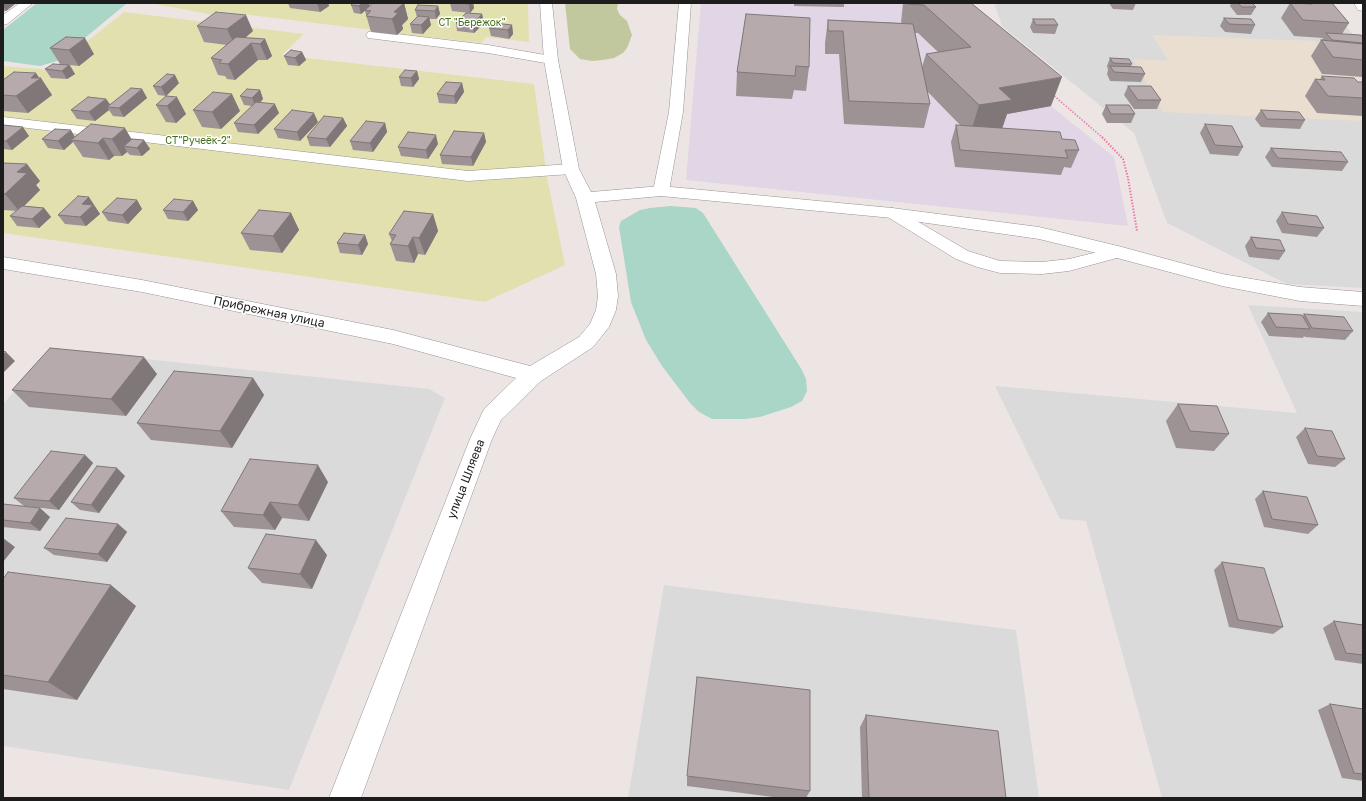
<!DOCTYPE html>
<html>
<head>
<meta charset="utf-8">
<style>
	body { margin:0 }
	#map { position:relative; width:1366px; height:801px; overflow:hidden; background:#ede5e4; font-family:"Golos Text",sans-serif }
	canvas { display:block }
	.frame { position:absolute; inset:0; border:4px solid #1d1d1d; pointer-events:none }
</style>
</head>
<body>
<div id="map">
<canvas width="1366" height="801"></canvas>
<div class="frame"></div>
</div>
<script>
const c = document.querySelector('canvas').getContext('2d');
c.lineJoin = 'round';
function fill(path, color) { c.fillStyle = color; c.fill(path, 'evenodd'); }
const poly = rows => new Path2D(rows.map(r => 'M' + r).join(''));
function stroke(path, color, width, dash) { c.strokeStyle = color; c.lineWidth = width; c.lineCap = dash ? 'butt' : 'round'; c.setLineDash(dash || []); c.stroke(path); }
function drawText(font, color, halo, rows, align = 'center') {
  c.font = font + ' "Golos Text",sans-serif'; c.lineWidth = 3; c.setLineDash([]); c.textBaseline = 'middle'; c.strokeStyle = halo; c.fillStyle = color; for (const [text, x, y, turn = 0] of rows) {
    c.save(); c.translate(x, y); c.rotate((+turn || 0) * Math.PI / 180); c.textAlign = isNaN(turn) ? turn : align; if (halo) c.strokeText(text, 0, 0); c.fillText(text, 0, 0); c.restore();
  }
}
fill(poly([
	[994,3,1326,3,1363,46,1363,288,1287,284,1167,223,1134,133,1002,26],
	[1248,305,1363,312,1363,798,1162,798,1086,521,1060,519,995,386,1297,413],
	[52,349,429,389,445,398,289,790,3,746,3,404],
	[664,585,1016,630,1039,798,628,798]
]), '#dbdadb');
fill(poly([
	[701,3,932,3,1051,106,1114,157,1128,226,686,180]
]), '#e0d6e6');
fill(poly([
	[1152,35,1315,41,1324,51,1363,61,1363,121,1163,112,1133,59,1169,61]
]), '#eaded1');
fill(poly([
	[150,3,528,3,529,42,486,37,481,43,428,37,427,39,371,32,372,30,217,11,213,15],
	[124,12,304,34,282,55,534,84,547,177,565,265,485,302,3,233,3,66,51,70]
]), '#e2e0af');
fill(poly([
	[565,3,618,3,617,9,620,15,627,21,632,35,627,48,623,53,614,58,603,60,592,61,580,59,570,49]
]), '#c2c89d');
fill(poly([
	[37,3,125,3,126,4,57,61,40,66,3,61,3,30],
	[671,206,696,208,703,213,802,370,806,379,807,391,802,401,791,407,760,417,745,419,712,419,699,412,690,403,662,366,646,340,631,302,619,227,621,221,640,210,650,208]
]), '#a9d6c7');
const service = poly([
	[20,3,33,3,7,24,3,25,3,15,20,3],
	[679,3,691,3,683,112,669,191,666,194,661,196,656,194,653,191,669,112,679,3],
	[372,31,488,45,551,56,556,57,557,60,556,63,551,64,488,53,368,38,366,35,368,32,372,31],
	[3,117,468,171,571,164,576,166,579,169,576,172,571,174,468,181,3,125,3,117],
	[892,208,898,210,968,251,1000,261,1042,262,1069,259,1118,247,1124,248,1126,252,1124,256,1069,271,1042,274,1000,273,977,267,956,259,886,216,884,213,886,210,892,208]
]);
const minor = poly([
	[540,3,552,3,558,60,579,169,591,192,661,186,892,208,1039,227,1118,246,1222,274,1300,287,1363,292,1363,306,1300,301,1222,286,1117,258,1039,239,892,218,661,196,595,202,616,274,618,296,616,310,609,327,593,347,541,381,501,420,492,439,361,798,329,798,470,439,484,409,516,378,393,344,142,292,3,269,3,257,142,280,393,330,530,366,579,337,590,324,596,310,598,296,596,274,576,198,563,169,544,60,540,3],
	[1354,3,1363,3,1363,11,1358,10,1354,3]
]);
stroke(service, '#949494', 1);
stroke(minor, '#949494', 1);
stroke(poly([
	[1052,94,1103,138]
]), '#eb77ab', 1.5, [1.5, 1.5]);
stroke(poly([
	[1102,137,1123,159,1128,178,1137,231]
]), '#eb77ab', 2, [1.5, 1.5]);
fill(service, '#fff');
fill(minor, '#fff');
fill(poly([
	[3,3,14,3,15,4,6,11,3,11],
	[288,3,328,3,329,6,320,12,290,8],
	[404,3,408,19,402,25,403,29,397,35,371,32,365,11,361,14,354,13,351,5,370,6],
	[450,3,473,3,474,8,470,13,452,11],
	[794,3,844,3,844,7,794,6],
	[903,3,971,3,1051,106,1007,114,1002,128,1062,139,1079,150,1071,168,1064,167,1061,175,955,167,951,142,956,125,961,126,927,91,930,104,924,128,844,124,839,54,825,54,825,43,828,20,901,23],
	[915,33,918,33,938,52,926,54,922,67],
	[1109,3,1136,3,1133,10,1113,9],
	[1231,3,1252,3,1256,7,1251,15,1237,15,1230,6],
	[1283,3,1332,3,1349,23,1342,34,1363,38,1363,77,1322,74,1311,56,1321,40,1322,40,1323,38,1294,36,1281,18,1290,3],
	[438,6,440,14,436,19,429,19,431,25,423,34,412,33,410,24,417,17,415,10],
	[482,14,484,23,474,33,457,31,456,23],
	[746,14,809,67,806,91,794,90,792,99,736,96,737,72],
	[1224,18,1255,25,1251,34,1225,32,1220,26],
	[1033,19,1058,25,1055,34,1033,33,1030,27],
	[512,25,513,34,509,39,491,36,489,28],
	[197,26,253,31,245,38,265,39,272,56,267,60,258,60,235,80,227,79,225,76,218,75,211,58,227,45,204,42],
	[66,37,94,54,79,66,70,65,75,74,67,79,51,78,45,69,60,64,50,48],
	[302,52,306,60,299,66,288,65,284,56],
	[1110,58,1132,64,1131,66,1145,74,1141,82,1110,81,1107,74,1108,70,1107,66],
	[417,71,419,79,413,87,401,86,399,77],
	[1322,76,1358,82,1363,82,1363,116,1317,113,1305,96,1315,79,1320,79],
	[40,78,52,95,28,113,3,111,3,80],
	[179,83,166,96,158,95,153,86],
	[462,83,464,92,456,104,439,103,437,94],
	[1128,86,1161,100,1157,109,1134,109,1124,95],
	[142,89,147,98,124,117,113,116,109,110,95,121,77,119,71,110,106,99,110,105],
	[260,90,263,99,260,102,279,113,258,134,238,132,234,123,252,106,244,105,240,96],
	[166,96,186,114,176,123,166,122,156,105],
	[1106,105,1135,114,1131,123,1107,123,1102,114],
	[193,110,240,111,221,129,202,127],
	[1261,110,1305,120,1300,129,1261,127,1255,119],
	[343,118,347,126,330,147,310,146,307,137],
	[318,122,300,141,278,138,274,129],
	[385,123,387,132,373,152,353,150,350,141],
	[1205,124,1243,147,1238,156,1210,154,1200,133],
	[3,125,29,136,12,150,3,149],
	[484,133,486,142,473,166,442,164,440,155],
	[75,137,144,140,150,149,142,156,130,155,127,152,122,156,114,156,109,160,83,157,73,142,64,150,48,148,42,139],
	[438,144,428,159,401,156,398,147],
	[1271,148,1348,162,1342,171,1272,167,1265,157],
	[3,163,40,181,36,185,40,190,24,206,44,208,51,217,39,228,17,226,10,216,17,211,3,210],
	[137,200,142,209,128,224,108,221,102,212],
	[193,201,198,210,188,221,168,219,163,210],
	[95,207,100,214,86,226,65,224,58,215],
	[1282,212,1324,228,1317,237,1282,233,1276,221],
	[291,213,299,230,282,253,250,250,241,233],
	[433,214,438,231,425,255,418,254,414,263,396,261,390,244,392,241,389,234],
	[365,235,368,244,362,255,340,253,337,243],
	[1251,237,1285,251,1279,260,1249,257,1245,246],
	[1268,313,1303,316,1304,314,1353,331,1345,340,1305,337,1304,336,1303,338,1269,336,1261,322],
	[157,374,126,416,29,407,12,390],
	[253,378,264,395,232,448,151,440,137,423],
	[1178,404,1229,434,1214,451,1176,448,1166,421],
	[1305,428,1345,459,1335,467,1308,464,1296,437],
	[85,455,93,463,59,510,24,506,14,498],
	[125,476,99,513,80,510,71,502],
	[328,482,309,521,282,518,275,530,234,527,221,511],
	[1263,491,1318,525,1308,534,1264,527,1255,499],
	[3,504,50,517,40,531,3,527],
	[118,524,127,532,107,562,54,555,44,548],
	[327,555,312,589,262,583,248,568],
	[1222,562,1283,627,1273,634,1229,627,1214,570],
	[3,579,136,606,77,700,3,689],
	[1334,621,1363,625,1363,664,1335,660,1323,628],
	[1330,704,1363,709,1363,781,1342,778,1318,710],
	[866,715,1006,798,862,798,860,727],
	[687,776,810,791,806,798,781,798,687,786]
]), '#9d9294');
fill(poly([
	[3,3,14,3,15,4,6,11,3,6],
	[318,3,328,3,329,6,320,12,317,4],
	[362,3,369,3,370,6,361,14,359,6],
	[404,3,408,19,402,25,403,29,397,35,392,19,394,12],
	[470,3,473,3,474,8,470,13,469,4],
	[438,6,440,14,436,19,435,11],
	[482,14,484,23,474,33,473,25],
	[246,15,253,31,235,46,227,29],
	[429,17,431,25,423,34,421,25],
	[512,25,513,34,509,39,508,30],
	[85,38,94,54,79,66,69,50],
	[265,39,272,56,267,60,260,44],
	[251,43,258,60,235,80,228,64],
	[302,52,306,60,299,66,295,58],
	[69,65,75,74,67,79,62,71],
	[417,71,419,79,413,87,411,78],
	[36,73,40,79,41,78,52,95,28,113,16,96,31,78],
	[175,75,179,83,166,96,161,87],
	[1062,77,1051,106,1007,114,1002,129,970,135,979,105,999,88],
	[462,83,464,92,456,104,454,96],
	[142,89,147,98,124,117,119,108],
	[260,90,263,99,256,107,252,98],
	[232,94,240,111,221,129,212,112],
	[177,97,186,114,176,123,167,106],
	[106,99,112,107,107,107,109,110,95,121,89,112],
	[275,104,279,113,258,134,254,125],
	[314,113,318,122,300,141,297,132],
	[343,118,347,126,330,147,326,139],
	[385,123,387,132,373,152,370,143],
	[23,127,29,136,12,150,6,141],
	[125,128,135,145,124,146,127,152,122,156,112,139],
	[71,130,76,139,71,140,73,142,64,150,58,141],
	[484,133,486,142,473,166,471,157],
	[436,135,438,144,428,159,426,150],
	[103,138,114,156,109,160,98,143],
	[144,140,150,149,142,156,137,148],
	[27,164,40,181,36,185,40,190,19,211,5,194,17,172],
	[89,197,100,214,86,226,80,217,82,204],
	[137,200,142,209,128,224,122,215],
	[193,201,198,210,188,221,183,212],
	[44,208,51,217,39,228,32,219],
	[291,213,299,230,282,253,273,236],
	[433,214,438,231,425,255,419,238],
	[365,235,368,244,362,255,358,245],
	[413,237,418,254,414,263,408,246],
	[6,352,15,361,3,373,3,355],
	[144,357,157,374,126,416,111,399],
	[253,378,264,395,232,448,220,431],
	[85,455,93,463,59,510,49,501],
	[318,465,328,482,309,521,298,505],
	[117,468,125,476,99,513,91,505],
	[270,502,282,518,275,530,263,515],
	[40,508,50,517,40,531,30,523],
	[118,524,127,532,107,562,98,554],
	[3,538,15,547,3,562],
	[316,540,327,555,312,589,300,574],
	[111,585,136,606,77,700,48,682]
]), '#7f7778');
const building = poly([
	[353,3,362,3,359,6,351,5,353,3],
	[373,3,404,3,394,12,398,13,392,19,366,16,371,11,365,10,373,3],
	[453,3,470,3,469,4,453,3],
	[907,3,971,3,1062,77,999,88,1012,100,979,105,926,54,971,47,924,5,907,4,907,3],
	[1238,3,1252,3,1256,7,1242,7,1238,3],
	[1290,3,1312,4,1311,3,1332,3,1349,23,1303,20,1290,3],
	[418,5,438,6,435,11,415,10,418,5],
	[216,12,246,15,227,29,197,26,216,12],
	[466,13,482,14,473,25,456,23,466,13],
	[746,14,810,18,809,67,796,66,795,76,737,72,746,14],
	[418,16,429,17,421,25,410,24,418,16],
	[1224,18,1251,19,1255,25,1229,24,1224,18],
	[1033,19,1054,19,1058,25,1036,25,1033,19],
	[828,20,913,24,930,104,849,101,843,31,828,31,828,20],
	[494,23,512,25,508,30,489,28,494,23],
	[1326,33,1361,35,1363,38,1363,43,1332,40,1326,33],
	[66,37,85,38,69,50,50,48,66,37],
	[236,37,265,39,260,44,251,43,228,64,219,63,222,60,211,58,236,37],
	[1321,40,1363,44,1363,60,1333,57,1321,40],
	[291,50,302,52,295,58,284,56,291,50],
	[1110,58,1129,59,1132,64,1113,63,1110,58],
	[53,64,69,65,62,71,45,69,53,64],
	[1110,66,1141,67,1145,74,1114,72,1110,66],
	[405,70,417,71,411,78,399,77,405,70],
	[14,72,36,73,31,78,41,78,16,96,3,95,3,80,14,72],
	[167,74,175,75,161,87,153,86,167,74],
	[1322,76,1354,78,1358,82,1363,82,1363,98,1328,96,1315,79,1325,80,1322,76],
	[446,82,462,83,454,96,437,94,446,82],
	[1128,86,1151,86,1161,100,1138,100,1128,86],
	[131,88,142,89,119,108,107,107,131,88],
	[247,89,260,90,252,98,240,96,247,89],
	[213,92,232,94,212,112,193,110,213,92],
	[166,96,177,97,167,106,156,105,166,96],
	[88,97,106,99,89,112,71,110,88,97],
	[256,102,275,104,254,125,234,123,256,102],
	[1106,105,1129,105,1135,114,1111,114,1106,105],
	[292,110,314,113,297,132,274,129,292,110],
	[1261,110,1299,112,1305,120,1267,119,1261,110],
	[324,116,343,118,326,139,307,137,324,116],
	[366,121,385,123,370,143,350,141,366,121],
	[91,124,125,128,112,139,103,138,98,143,71,140,91,124],
	[1205,124,1232,126,1243,147,1215,145,1205,124],
	[3,125,23,127,6,141,3,141,3,125],
	[956,125,1060,132,1062,139,1075,140,1079,150,1065,150,1068,158,960,150,956,125],
	[55,129,71,130,58,141,42,139,55,129],
	[454,131,484,133,471,157,440,155,454,131],
	[408,132,436,135,426,150,398,147,408,132],
	[132,139,144,140,137,148,124,146,132,139],
	[1271,148,1341,152,1348,162,1278,158,1271,148],
	[3,163,27,164,17,172,27,173,5,194,3,193,3,163],
	[78,196,89,197,82,204,93,205,80,217,58,215,78,196],
	[117,198,137,200,122,215,102,212,117,198],
	[174,199,193,201,183,212,163,210,174,199],
	[22,206,44,208,32,219,10,216,22,206],
	[259,210,291,213,273,236,241,233,259,210],
	[404,211,433,214,419,238,413,237,408,246,390,244,396,235,389,234,404,211],
	[1282,212,1317,216,1324,228,1288,224,1282,212],
	[344,233,365,235,358,245,337,243,344,233],
	[1251,237,1280,240,1285,251,1256,248,1251,237],
	[1268,313,1302,315,1310,329,1276,327,1268,313],
	[1304,314,1344,317,1353,331,1312,328,1304,314],
	[50,348,144,357,111,399,12,390,50,348],
	[3,351,6,352,3,355,3,351],
	[174,371,253,378,220,431,137,423,174,371],
	[1178,404,1217,406,1229,434,1190,431,1178,404],
	[1305,428,1332,431,1345,459,1317,456,1305,428],
	[51,451,85,455,49,501,14,498,51,451],
	[250,459,318,465,298,505,270,502,263,515,221,511,250,459],
	[97,466,117,468,91,505,71,502,97,466],
	[1263,491,1307,497,1318,525,1272,519,1263,491],
	[3,504,40,508,30,523,3,520,3,504],
	[66,518,118,524,98,554,44,548,66,518],
	[266,534,316,540,300,574,248,568,266,534],
	[1222,562,1264,568,1283,627,1238,620,1222,562],
	[8,572,111,585,48,682,3,675,3,579,8,572],
	[1334,621,1363,625,1363,655,1346,653,1334,621],
	[697,677,810,690,810,791,687,776,697,677],
	[1330,704,1363,709,1363,774,1354,773,1330,704],
	[866,715,998,731,1006,798,869,798,866,715]
]);
fill(building, '#b6aaac');
stroke(building, '#7f7778', 1);
drawText('10px', '#406f17', '#fff', [
	["СТ \"Бережок\"",472,23],
	["СТ\"Ручеёк-2\"",198,141]
]);
drawText('12px', '#1d1d1d', '#fff', [
	["Прибрежная улица",269,312,12],
	["улица Шляева",466,479,-69]
]);
</script>
</body>
</html>
